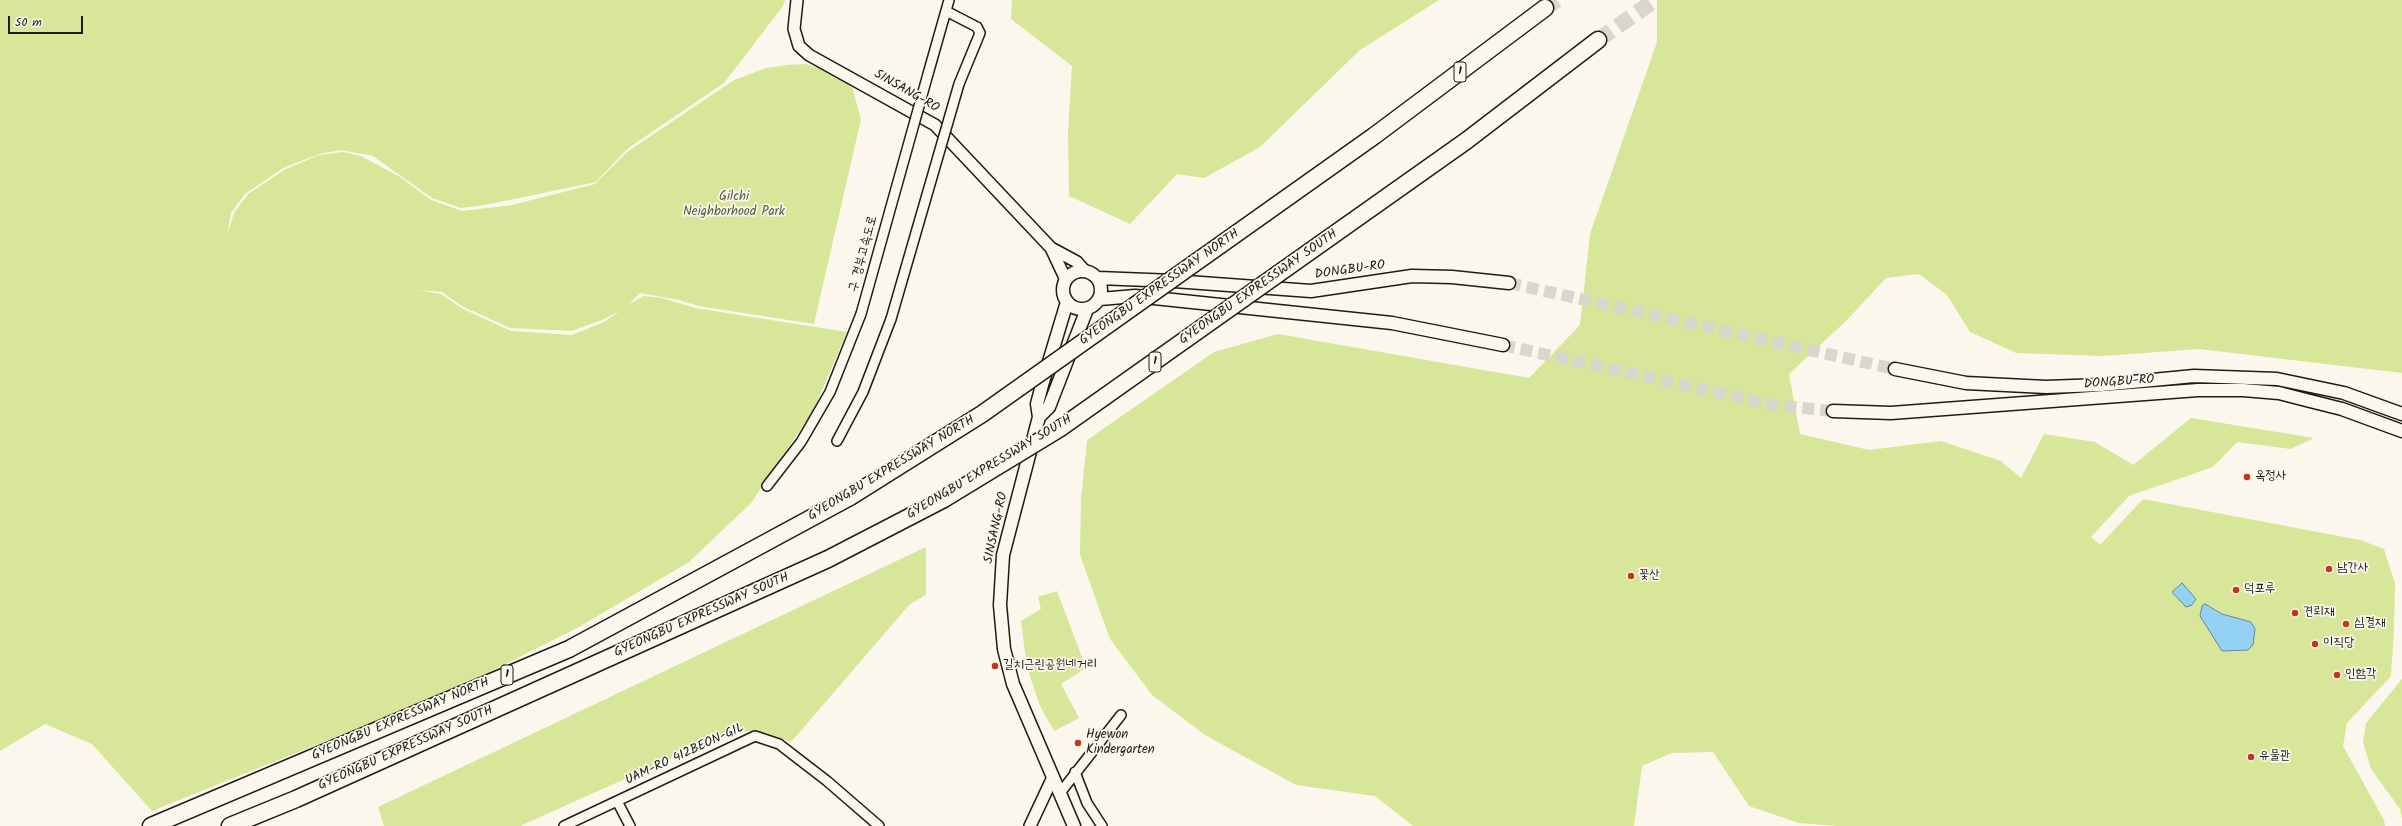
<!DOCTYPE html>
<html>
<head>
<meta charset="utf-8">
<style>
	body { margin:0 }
	#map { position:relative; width:2402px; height:826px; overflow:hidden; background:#fbf7ec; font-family:Kalam,sans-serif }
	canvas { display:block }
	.scale { position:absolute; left:8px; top:16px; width:75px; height:18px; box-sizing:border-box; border:2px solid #1c1c1c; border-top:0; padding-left:5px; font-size:12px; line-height:14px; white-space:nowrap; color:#1c1c1c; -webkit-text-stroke:3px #fbf7ec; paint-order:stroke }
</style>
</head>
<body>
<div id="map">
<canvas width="2402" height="826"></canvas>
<div class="scale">50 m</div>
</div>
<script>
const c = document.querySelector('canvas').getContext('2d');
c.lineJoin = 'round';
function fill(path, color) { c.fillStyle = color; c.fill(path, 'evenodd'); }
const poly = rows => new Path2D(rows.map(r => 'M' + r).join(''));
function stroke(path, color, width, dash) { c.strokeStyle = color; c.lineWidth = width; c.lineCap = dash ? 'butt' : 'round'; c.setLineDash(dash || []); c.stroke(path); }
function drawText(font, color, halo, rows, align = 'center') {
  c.font = font + ' Kalam,"Poor Story",sans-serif'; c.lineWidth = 3.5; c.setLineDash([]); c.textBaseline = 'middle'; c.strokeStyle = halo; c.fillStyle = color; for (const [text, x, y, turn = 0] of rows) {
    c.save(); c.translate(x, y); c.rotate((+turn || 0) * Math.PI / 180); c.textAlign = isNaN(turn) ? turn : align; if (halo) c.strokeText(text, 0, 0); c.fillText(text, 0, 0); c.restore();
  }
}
fill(poly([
	[0,0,785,0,783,6,724,83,627,149,596,182,485,205,461,208,432,198,373,156,341,150,319,154,283,168,245,194,231,213,227,236,234,213,248,194,286,169,319,155,343,152,361,156,400,177,431,200,462,211,512,205,595,184,627,152,734,80,766,68,788,65,806,64,821,69,838,76,852,87,861,119,814,324,698,306,679,300,640,293,629,304,644,296,662,298,695,308,847,332,813,411,751,503,689,562,579,627,462,686,152,811,92,744,45,724,0,751],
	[418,290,442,292,462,306,510,328,571,331,602,320,620,311,604,322,572,335,511,331,463,309,441,294],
	[1012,0,1439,0,1360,50,1260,147,1204,178,1177,174,1130,224,1069,196,1068,132,1072,66,1011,19],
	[1657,0,2402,0,2402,373,2199,349,2102,356,2016,353,1970,332,1947,295,1919,274,1886,278,1847,320,1789,374,1800,434,1869,450,1941,441,2001,461,2021,478,2044,434,2095,442,2133,465,2191,418,2314,438,2291,449,2237,442,2213,467,2129,496,2091,537,2100,545,2143,499,2360,540,2384,549,2395,584,2394,630,2391,676,2347,723,2343,746,2384,820,2385,826,1837,826,1799,823,1749,806,1713,752,1672,753,1642,766,1634,826,1413,826,1375,796,1296,785,1205,735,1152,695,1110,639,1080,555,1081,499,1087,440,1214,352,1278,334,1529,378,1580,325,1590,234,1657,42],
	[926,547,926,595,910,604,791,742,766,733,734,730,520,826,384,826,378,807],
	[1057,591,1086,668,1061,684,1079,718,1054,731,1040,706,1027,668,1021,621,1041,609,1038,597],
	[2402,679,2402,818,2400,809,2371,769,2363,742,2366,723]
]), '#d7e699');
const water = poly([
	[2182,583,2196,599,2192,605,2186,607,2172,592,2182,583],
	[2205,604,2222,614,2251,622,2255,629,2253,645,2248,650,2222,651,2200,616,2202,606,2205,604]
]);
fill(water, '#94d2f5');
stroke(water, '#64899e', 1);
stroke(poly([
	[1509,283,1895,369],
	[1503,345,1774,405,1833,411]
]), '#dad6cd', 12, [12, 6]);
stroke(poly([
	[1545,8,1557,0],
	[1598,40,1655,0]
]), '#dad6cd', 16, [16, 8]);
const minor = poly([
	[946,11,977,27,980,33,959,84],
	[928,74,949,0],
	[837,441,863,392,891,319],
	[767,486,801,442,830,392,861,314],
	[1075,772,1087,803,1102,826],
	[1060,793,1121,715],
	[617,801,630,826],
	[564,826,755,736,779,744,827,781,879,826]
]);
const tertiary = poly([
	[797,0,794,29,799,46,809,55,935,125,1051,248,1066,280],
	[1051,248,1077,262,1084,270],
	[1030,826,1053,777]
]);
const secondary = poly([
	'1063 290a19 19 0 1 1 38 0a19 19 0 1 1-38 0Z',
	[1098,278,1174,281,1311,291,1412,276,1452,277,1509,283],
	[1100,299,1135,296,1392,323,1503,345],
	[1067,302,1042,385,1037,404,1039,417,1003,555,1000,605,1004,649,1013,684,1074,826],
	[1895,369,1966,383,2046,387,2101,385,2194,376,2277,379,2344,393,2402,414],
	[1833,411,1891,413,2198,390,2243,390,2279,393,2310,401,2342,409,2402,431],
	[1039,417,1049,407,1087,309]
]);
const motorway = poly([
	[1374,136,1545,8],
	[1466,141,1598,40],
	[151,826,569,649,850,497],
	[230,826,296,799,828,559]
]);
stroke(minor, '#1c1c1c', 12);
stroke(tertiary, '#1c1c1c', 14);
stroke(secondary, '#1c1c1c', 15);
stroke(motorway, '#1c1c1c', 19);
stroke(minor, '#fbf7ec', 9);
stroke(tertiary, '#fbf7ec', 11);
stroke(secondary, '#fbf7ec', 12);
stroke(motorway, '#fbf7ec', 16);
const minorBridge = poly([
	[861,314,928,74],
	[891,319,959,84]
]);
const motorwayBridge = poly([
	[850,497,982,414,1374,136],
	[828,559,944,499,1059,429,1466,141]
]);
stroke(minorBridge, '#1c1c1c', 12, []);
stroke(motorwayBridge, '#1c1c1c', 19, []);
stroke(minorBridge, '#fbf7ec', 9);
stroke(motorwayBridge, '#fbf7ec', 16);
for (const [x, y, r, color] of [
	[2247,477,4,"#c8321e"],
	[2329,569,4,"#c8321e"],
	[1631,576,4,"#c8321e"],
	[2236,590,4,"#c8321e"],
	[2295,613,4,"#c8321e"],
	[2346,624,4,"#c8321e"],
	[2315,644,4,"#c8321e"],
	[995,666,4,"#c8321e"],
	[2337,675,4,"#c8321e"],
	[1078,743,4,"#c8321e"],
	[2251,757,4,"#c8321e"]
]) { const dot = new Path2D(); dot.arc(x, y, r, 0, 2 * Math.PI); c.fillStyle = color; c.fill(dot); stroke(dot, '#fbf7ec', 1.5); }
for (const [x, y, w] of [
	[1460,72,12],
	[1155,362,12],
	[507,675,12]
]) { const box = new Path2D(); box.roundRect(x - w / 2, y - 10, w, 20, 3); c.fillStyle = '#fbf7ec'; c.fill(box); stroke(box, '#1c1c1c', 1); }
drawText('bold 12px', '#1c1c1c', null, [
	["1",1460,72],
	["1",1155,362],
	["1",507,675]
]);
drawText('13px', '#1c1c1c', '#fbf7ec', [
	["SINSANG-RO",906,92,30],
	["구 경부고속도로",864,254,-75],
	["DONGBU-RO",1350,271,-8],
	["GYEONGBU EXPRESSWAY NORTH",1160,288,-35],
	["GYEONGBU EXPRESSWAY SOUTH",1259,288,-35],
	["DONGBU-RO",2119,383,-4],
	["GYEONGBU EXPRESSWAY SOUTH",990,468,-31],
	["GYEONGBU EXPRESSWAY NORTH",892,469,-31],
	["SINSANG-RO",997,528,-78],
	["GYEONGBU EXPRESSWAY SOUTH",702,616,-24],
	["GYEONGBU EXPRESSWAY NORTH",401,720,-23],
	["GYEONGBU EXPRESSWAY SOUTH",406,749,-24],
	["UAM-RO 412BEON-GIL",685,755,-25]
]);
drawText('13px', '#545942', '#fbf7ec', [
	["Gilchi",734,198],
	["Neighborhood Park",734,213]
]);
drawText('13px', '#1c1c1c', '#fbf7ec', [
	["옥정사",2255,477],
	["남간사",2337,569],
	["꽃산",1639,576],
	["덕포루",2244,590],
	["견뢰재",2303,613],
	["심결재",2354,624],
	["이직당",2323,644],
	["길치근린공원네거리",1003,666],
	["인함각",2345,675],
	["Hyewon",1086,736],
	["Kindergarten",1086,751],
	["유물관",2259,757]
], 'left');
</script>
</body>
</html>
